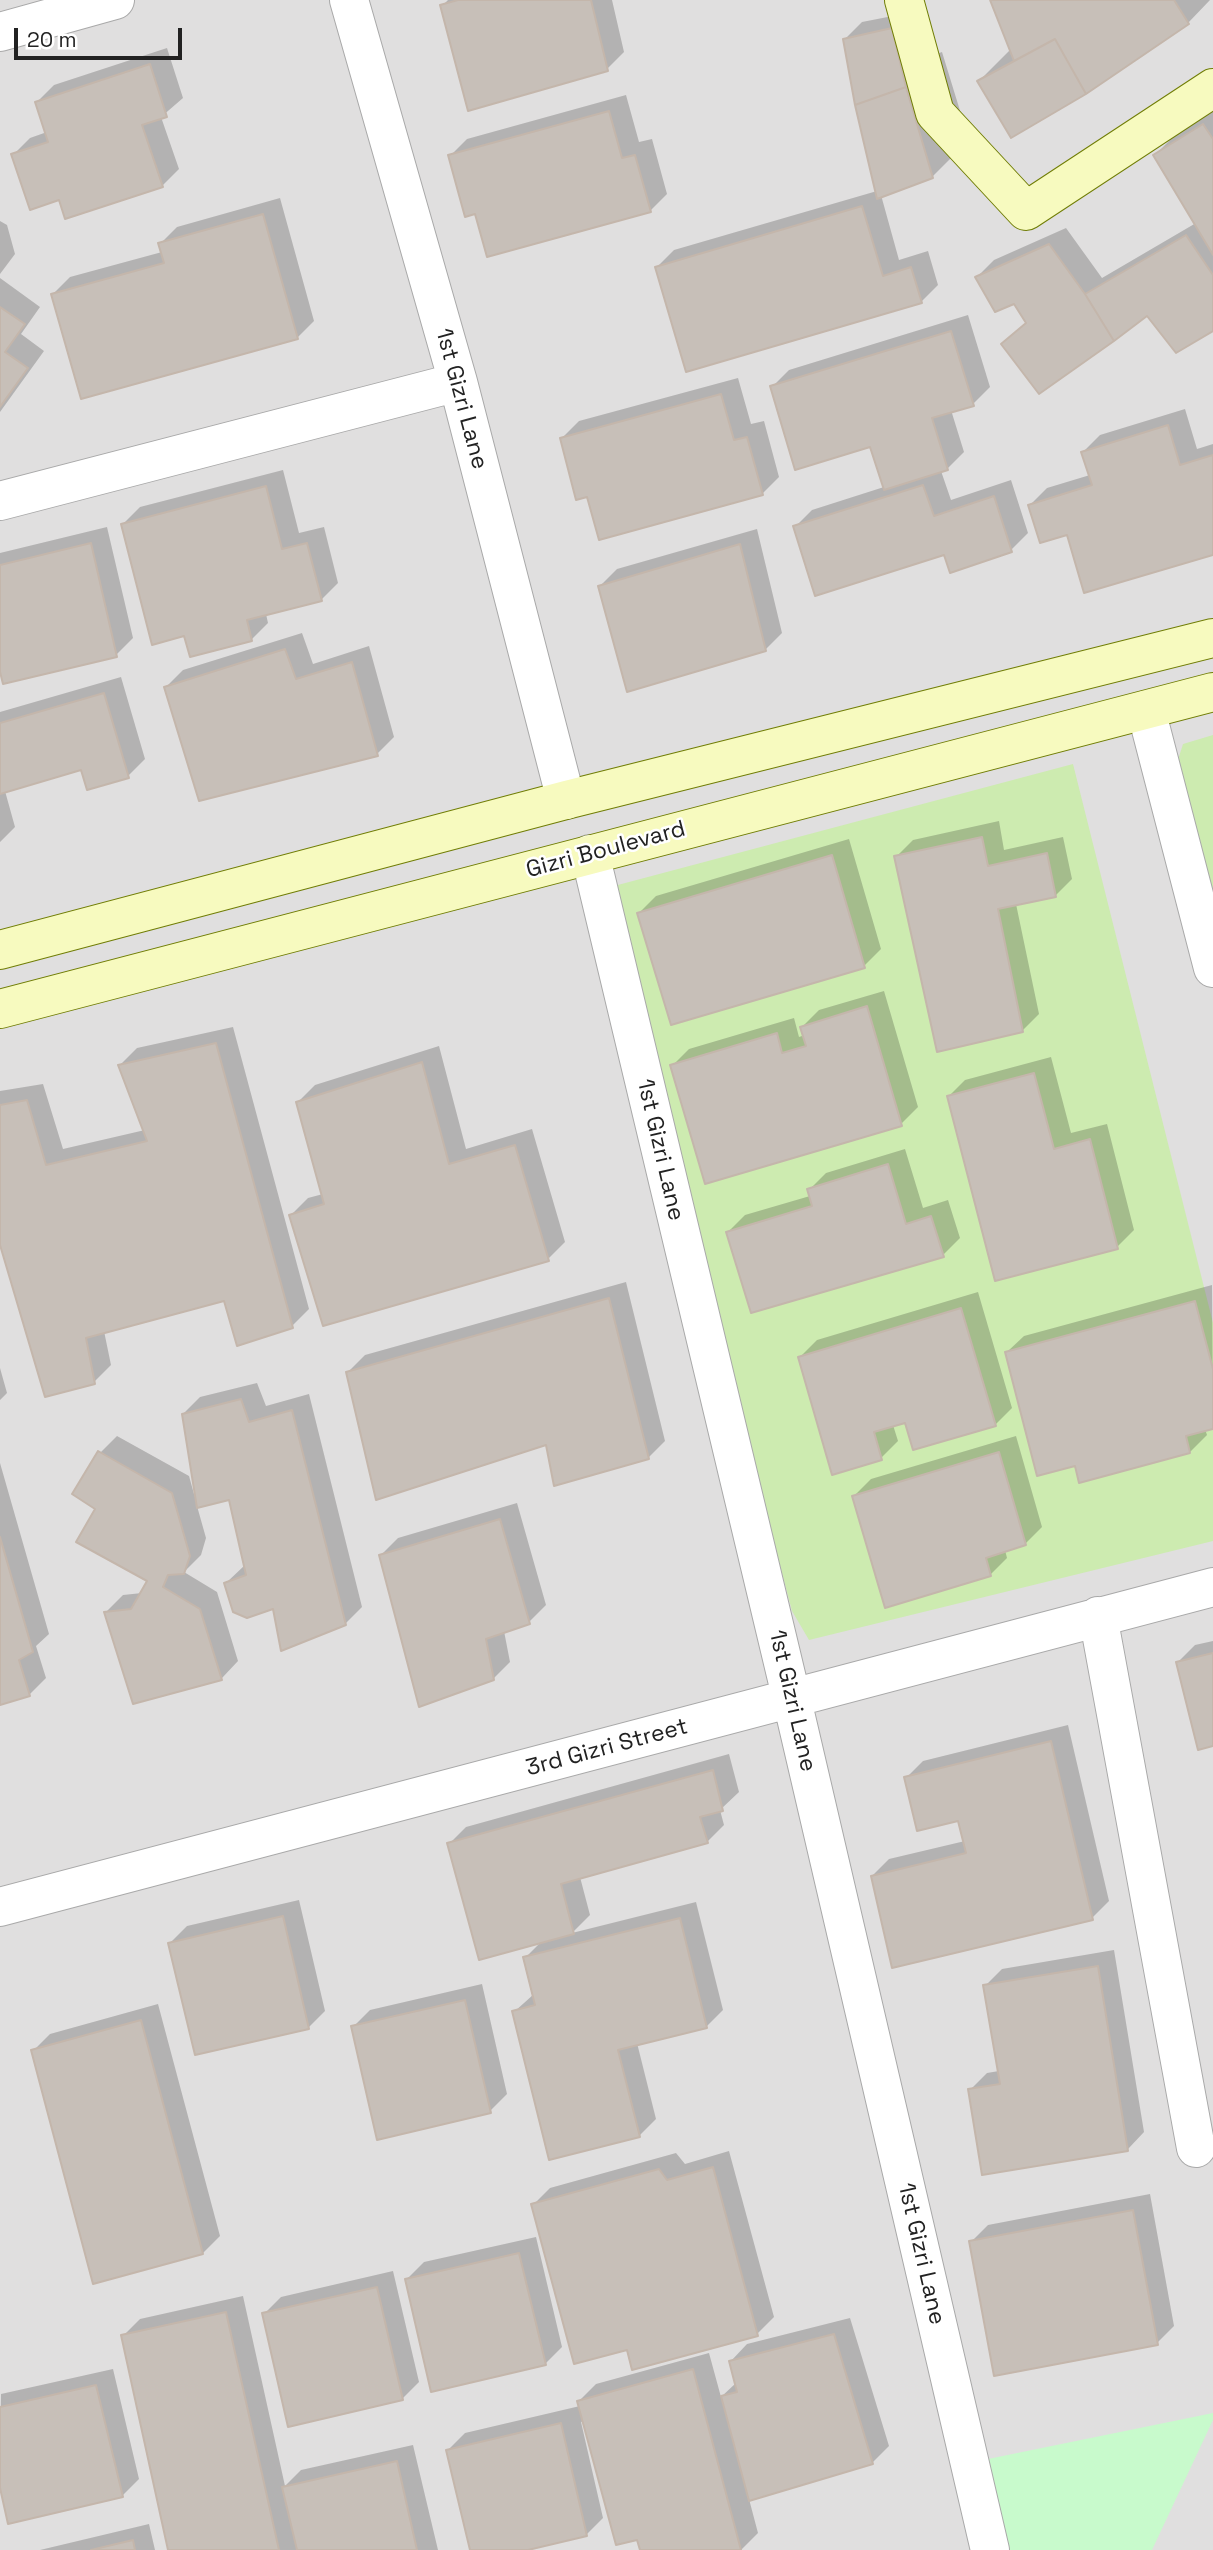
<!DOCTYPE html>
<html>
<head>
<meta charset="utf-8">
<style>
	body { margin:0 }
	#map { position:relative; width:1213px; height:2550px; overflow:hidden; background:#f2efe9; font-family:"Space Grotesk",sans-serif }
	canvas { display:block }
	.scale { position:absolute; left:14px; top:28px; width:168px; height:32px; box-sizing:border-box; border:4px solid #222; border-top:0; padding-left:9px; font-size:21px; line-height:24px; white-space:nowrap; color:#222; -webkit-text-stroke:5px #fff; paint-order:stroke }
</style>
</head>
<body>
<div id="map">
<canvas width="1213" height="2550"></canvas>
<div class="scale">20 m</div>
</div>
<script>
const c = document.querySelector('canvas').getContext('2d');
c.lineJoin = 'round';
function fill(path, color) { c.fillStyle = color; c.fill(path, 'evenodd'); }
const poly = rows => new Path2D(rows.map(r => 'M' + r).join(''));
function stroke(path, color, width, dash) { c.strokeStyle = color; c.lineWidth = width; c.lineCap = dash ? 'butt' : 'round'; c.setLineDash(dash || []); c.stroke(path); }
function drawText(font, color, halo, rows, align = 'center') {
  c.font = font + ' "Space Grotesk",sans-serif'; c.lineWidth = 5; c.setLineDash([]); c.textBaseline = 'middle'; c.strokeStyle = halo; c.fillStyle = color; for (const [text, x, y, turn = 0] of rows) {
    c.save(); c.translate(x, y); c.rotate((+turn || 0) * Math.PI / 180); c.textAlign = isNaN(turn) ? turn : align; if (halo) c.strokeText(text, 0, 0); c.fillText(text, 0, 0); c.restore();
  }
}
fill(poly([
	[0,0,1213,0,1213,2550,0,2550]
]), '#e0dfdf');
fill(poly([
	[1213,735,1213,912,1175,769,1183,744],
	[1073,764,1213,1323,1213,1541,809,1640,792,1611,606,904,614,886]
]), '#cdebb0');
fill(poly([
	[1213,2413,1213,2420,1152,2550,1009,2550,988,2459]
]), '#c8facc');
fill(poly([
	[448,0,612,0,624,52,607,69,442,6],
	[992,0,1210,0,1188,23,979,81,1011,49],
	[908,13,920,60,942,52,969,140,932,177,881,195,899,260,928,251,938,285,921,302,657,267,674,250,877,191,845,39,862,22],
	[167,48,183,98,161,117,179,169,162,186,13,155,30,138,47,132,37,102,54,85],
	[626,95,639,142,652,139,667,194,650,211,476,212,450,156,467,139],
	[1213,106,1213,329,1147,313,1003,345,1027,322,1014,302,977,277,994,260,1066,228,1102,278,1196,223,1155,155,1191,119],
	[280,198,314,321,297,338,53,294,70,277,162,252,160,244,177,227],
	[0,221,7,225,15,254,0,274],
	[0,278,40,307,21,334,44,351,0,412],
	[968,315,990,387,973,404,951,410,964,452,947,469,941,471,951,500,1011,480,1028,533,1011,550,946,553,795,527,812,510,884,487,871,445,772,387,789,370],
	[738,378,751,424,764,421,779,477,762,494,589,495,562,438,579,421],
	[1185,409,1197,449,1213,444,1213,553,1068,532,1030,505,1047,488,1090,475,1083,452,1100,435],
	[283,470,299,533,324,527,338,583,321,600,266,614,268,623,251,640,185,634,123,524,140,507],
	[107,527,133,638,116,655,0,664,0,553],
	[757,529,782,633,765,650,600,586,617,569],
	[302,633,313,664,369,646,394,737,377,754,166,687,183,670],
	[121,677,145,759,128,776,82,768,5,791,15,827,0,842,0,712],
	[999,821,1004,850,1063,837,1072,879,1055,896,1016,904,1039,1014,1022,1031,896,857,913,840],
	[849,839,881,949,864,966,639,913,656,896],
	[884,991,918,1107,901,1124,672,1066,689,1049,794,1018,799,1037,805,1035,802,1027,819,1010],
	[233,1027,309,1309,292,1326,225,1299,104,1331,111,1365,94,1382,0,1239,0,1091,43,1084,63,1149,145,1130,120,1065,137,1048],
	[439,1046,466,1149,532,1129,565,1242,548,1259,291,1215,308,1198,323,1194,298,1102,315,1085],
	[1051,1057,1071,1133,1107,1124,1134,1230,1117,1247,948,1097,965,1080],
	[905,1149,923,1208,948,1200,960,1238,943,1255,728,1232,745,1215,810,1196,809,1190,826,1173],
	[626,1282,665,1441,648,1458,547,1443,348,1372,365,1355],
	[1212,1285,1213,1427,1205,1429,1207,1435,1190,1452,1076,1464,1007,1352,1024,1336],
	[978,1292,1012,1408,995,1425,906,1421,893,1425,898,1441,881,1458,800,1357,817,1340],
	[0,1368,7,1393,0,1400],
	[257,1383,266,1406,309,1394,362,1607,345,1624,274,1607,226,1583,245,1565,231,1498,197,1506,206,1538,201,1555,184,1572,217,1592,238,1661,222,1678,134,1702,106,1612,123,1595,142,1593,150,1581,97,1509,100,1453,117,1436,189,1476,194,1494,196,1494,183,1414,200,1397],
	[1016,1436,1042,1527,1025,1544,1005,1550,1007,1558,990,1575,854,1496,871,1479],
	[0,1463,49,1634,36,1646,46,1678,29,1695,0,1704],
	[517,1503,546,1605,529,1622,504,1631,510,1662,493,1679,381,1555,398,1538],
	[1213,1641,1213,1744,1178,1662,1195,1645],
	[1068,1725,1109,1901,1092,1918,872,1876,889,1859,965,1841,959,1819,906,1778,923,1761],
	[729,1754,739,1792,720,1810,724,1825,707,1842,580,1877,590,1915,572,1933,696,1902,723,2010,706,2027,637,2043,656,2119,639,2136,514,2012,534,1994,525,1958,542,1941,449,1844,466,1827],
	[299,1900,325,2011,308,2028,170,1943,187,1926],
	[1114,1950,1144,2132,1128,2149,970,2090,987,2073,999,2071,985,1986,1002,1969],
	[482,1984,507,2094,490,2111,353,2027,370,2010],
	[158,2004,220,2236,203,2253,33,2051,50,2034],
	[729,2151,774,2317,757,2334,628,2348,533,2205,550,2188,676,2153,685,2164],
	[1150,2194,1174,2326,1157,2343,971,2242,988,2225],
	[536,2237,562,2347,545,2364,407,2279,424,2262],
	[393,2271,419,2382,402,2399,264,2314,281,2297],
	[243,2296,285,2486,301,2470,413,2445,438,2550,170,2550,123,2336,140,2319],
	[850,2318,889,2446,872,2463,749,2499,758,2533,741,2550,642,2550,584,2421,581,2422,603,2518,586,2535,521,2550,471,2550,448,2450,465,2433,580,2406,579,2401,596,2384,709,2353,721,2397,736,2383,731,2361,747,2344],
	[113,2369,139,2479,122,2496,0,2480,1,2394],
	[149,2524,155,2550,40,2550]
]), '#0003');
const building = poly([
	[458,0,591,0,608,71,468,111,440,5,458,0],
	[990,0,1174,0,1189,24,1086,94,1055,39,1014,61,990,0],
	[892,28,906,87,855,105,843,39,892,28],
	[1055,39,1086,94,1011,138,977,81,1055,39],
	[150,64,167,117,142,125,163,187,65,219,59,200,30,210,11,154,48,142,35,102,150,64],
	[906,87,933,178,877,199,855,105,906,87],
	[609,111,622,158,635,155,651,212,487,257,475,214,465,217,448,155,609,111],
	[1203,124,1213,139,1213,255,1153,155,1203,124],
	[862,206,883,276,911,267,922,303,686,372,655,267,862,206],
	[263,214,298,339,81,399,51,294,164,263,158,243,263,214],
	[1186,235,1213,275,1213,331,1176,353,1147,316,1114,341,1085,294,1186,235],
	[1049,244,1085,294,1114,341,1039,394,1001,344,1026,323,1014,304,995,312,975,277,1049,244],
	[0,307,25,324,5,352,28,368,0,407,0,307],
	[951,331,974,406,932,418,948,470,884,490,870,447,795,470,770,386,951,331],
	[721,394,734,440,747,437,763,495,599,540,587,497,576,500,560,438,721,394],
	[1168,425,1180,465,1213,455,1213,555,1084,593,1067,535,1040,543,1028,505,1092,485,1081,452,1168,425],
	[923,485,934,516,994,496,1012,552,950,573,944,555,815,596,793,526,923,485],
	[266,486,282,549,307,543,322,601,247,620,252,641,190,657,184,636,152,645,121,524,266,486],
	[91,543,117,657,3,684,0,672,0,565,91,543],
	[740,544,766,651,627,692,598,586,740,544],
	[285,649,296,679,352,662,378,756,199,801,164,687,285,649],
	[104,693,129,778,87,790,81,770,0,794,0,723,104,693],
	[982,837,988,866,1047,853,1056,897,998,909,1023,1032,937,1052,894,856,982,837],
	[832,855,865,968,671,1025,637,913,832,855],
	[867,1006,902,1126,705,1184,670,1065,777,1033,782,1053,806,1046,800,1027,867,1006],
	[216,1043,293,1328,237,1346,224,1301,86,1338,95,1384,45,1397,0,1245,0,1105,27,1100,46,1165,147,1141,118,1065,216,1043],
	[422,1062,449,1164,515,1145,549,1261,323,1326,289,1215,324,1204,296,1102,422,1062],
	[1034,1073,1054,1149,1090,1139,1118,1249,995,1281,947,1096,1034,1073],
	[888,1164,906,1224,931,1216,944,1257,751,1313,726,1232,812,1206,807,1189,888,1164],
	[609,1298,649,1459,554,1486,546,1445,376,1500,346,1372,609,1298],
	[1195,1301,1213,1369,1213,1429,1186,1436,1190,1453,1079,1483,1075,1466,1037,1476,1005,1352,1195,1301],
	[961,1308,996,1426,913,1450,905,1423,874,1432,882,1460,832,1475,798,1357,961,1308],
	[241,1399,249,1422,292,1410,346,1625,281,1651,273,1609,247,1618,233,1612,224,1583,246,1575,229,1500,197,1508,182,1414,241,1399],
	[98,1451,172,1493,190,1556,184,1574,168,1575,163,1587,200,1609,222,1680,133,1704,104,1612,131,1609,147,1581,76,1542,95,1509,72,1494,98,1451],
	[999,1452,1026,1545,986,1558,991,1576,885,1608,852,1496,999,1452],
	[500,1519,530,1624,486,1639,494,1680,419,1707,379,1555,500,1519],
	[0,1537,33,1652,19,1660,30,1696,0,1705,0,1537],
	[1213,1653,1213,1746,1198,1750,1176,1662,1213,1653],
	[1051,1741,1093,1920,892,1968,871,1876,966,1853,958,1821,917,1831,904,1777,1051,1741],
	[713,1770,723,1811,700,1817,708,1843,561,1884,574,1934,479,1960,447,1843,713,1770],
	[283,1916,309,2029,195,2055,168,1943,283,1916],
	[680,1918,707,2028,618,2050,640,2137,549,2160,512,2011,535,2005,523,1957,680,1918],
	[1098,1966,1128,2151,982,2175,968,2089,1000,2084,983,1985,1098,1966],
	[465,2000,491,2113,377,2140,351,2026,465,2000],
	[141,2020,203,2254,93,2284,31,2050,141,2020],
	[713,2167,758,2336,632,2370,627,2350,574,2364,531,2204,659,2169,667,2180,713,2167],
	[1133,2210,1158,2345,994,2376,969,2241,1133,2210],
	[519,2253,546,2365,431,2392,405,2279,519,2253],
	[377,2287,403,2400,288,2427,262,2313,377,2287],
	[226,2312,279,2550,168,2550,121,2335,226,2312],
	[834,2334,873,2464,749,2501,721,2396,737,2392,729,2361,834,2334],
	[693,2369,741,2550,640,2550,637,2540,616,2545,577,2401,693,2369],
	[96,2385,123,2497,8,2524,0,2488,0,2407,96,2385],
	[561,2423,587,2536,528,2550,470,2550,446,2450,561,2423],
	[397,2461,417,2550,297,2550,282,2487,397,2461],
	[133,2540,135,2550,91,2550,133,2540]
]);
fill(building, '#c7bfb8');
stroke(building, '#c4b6ab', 2);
const street = poly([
	[349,0,458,382,566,800],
	[0,32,115,0],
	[0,501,458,382],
	[1146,710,1213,968],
	[590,854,792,1700,990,2550],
	[1098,1616,1196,2148],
	[0,1907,1213,1587]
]);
const secondary = poly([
	[904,0,935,113,1026,211,1213,88],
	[0,950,566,800,1213,638],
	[0,1009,1213,692]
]);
stroke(street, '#a9a9a9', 40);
stroke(secondary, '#707d05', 40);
stroke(street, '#fff', 38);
stroke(secondary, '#f7fabf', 38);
drawText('23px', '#222', '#fff', [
	["1st Gizri Lane",461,399,75],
	["Gizri Boulevard",606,850,-15],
	["1st Gizri Lane",660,1150,77],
	["1st Gizri Lane",792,1701,77],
	["3rd Gizri Street",607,1748,-15],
	["1st Gizri Lane",921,2254,77]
]);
</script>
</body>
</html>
